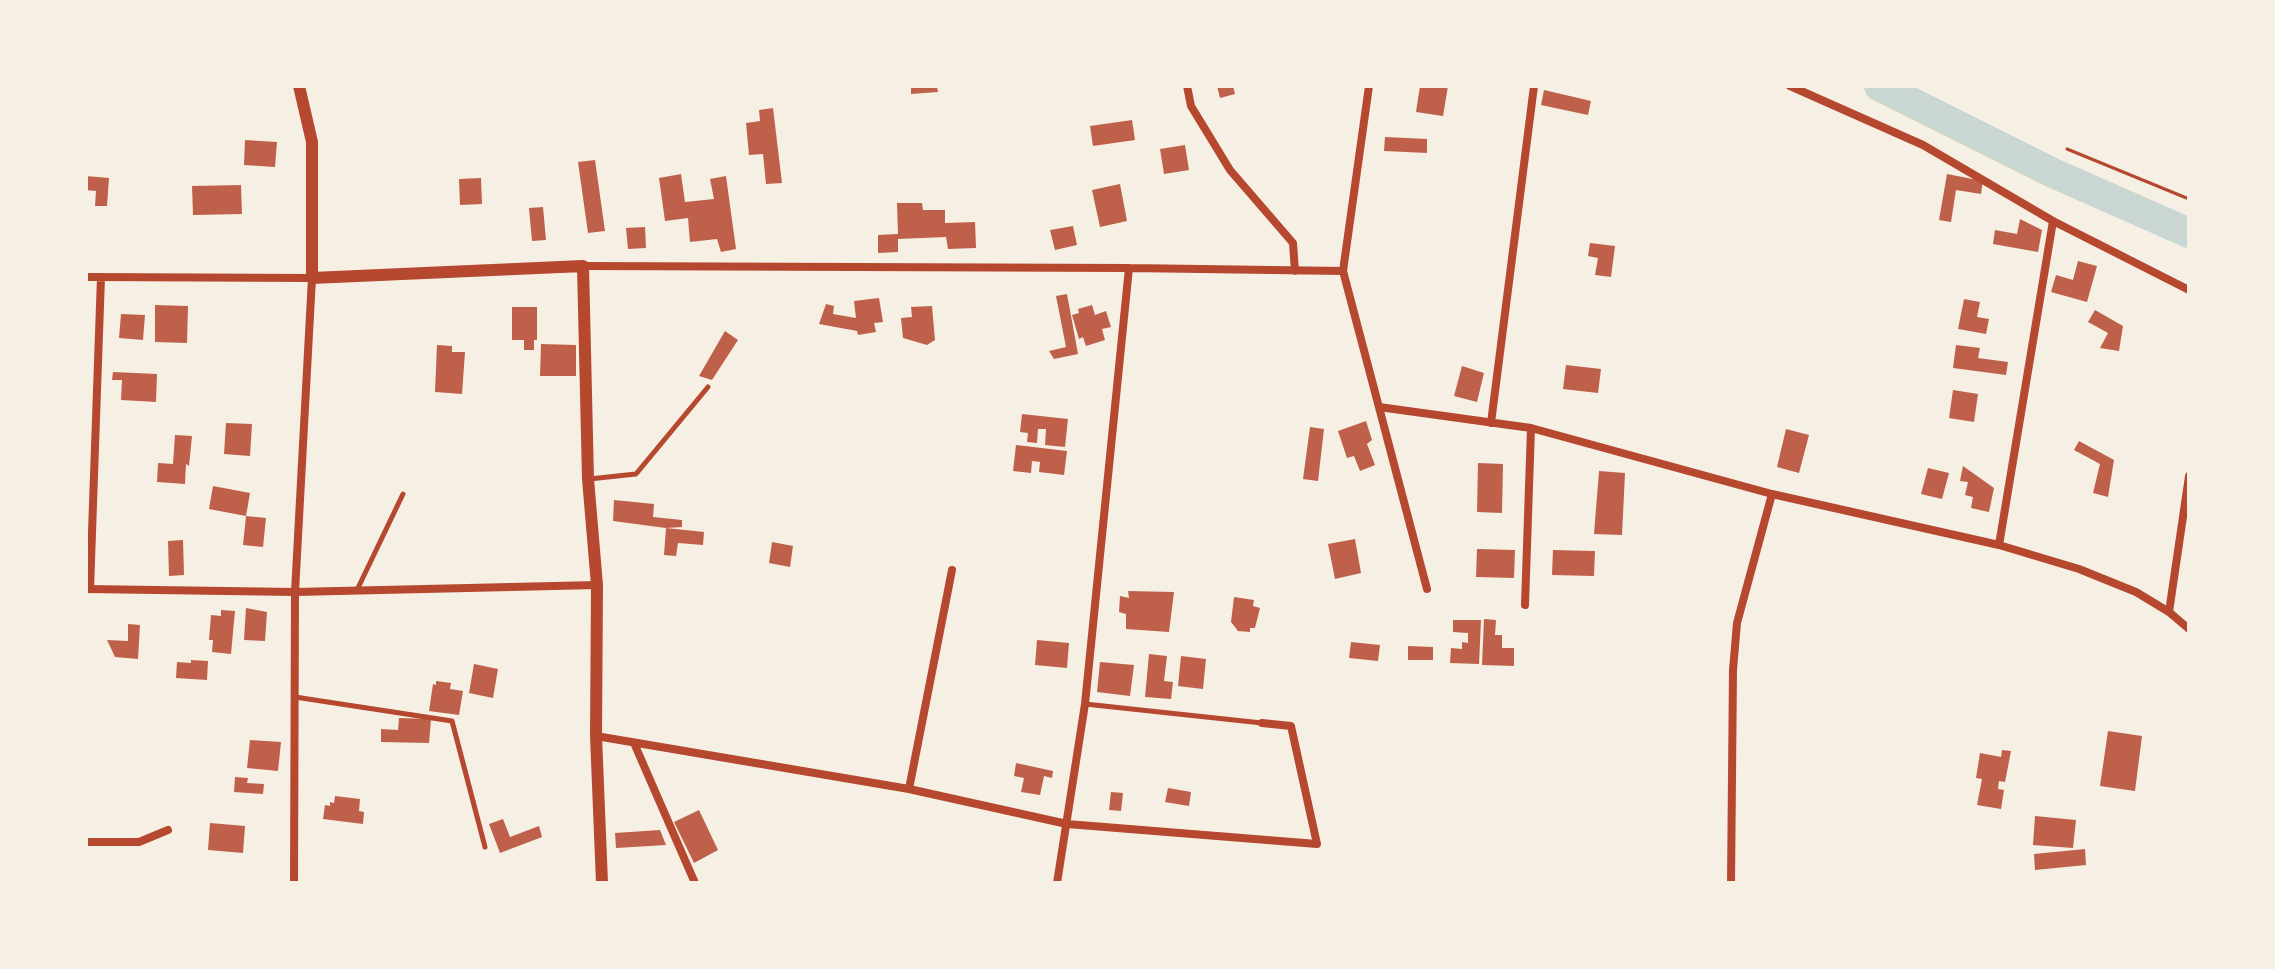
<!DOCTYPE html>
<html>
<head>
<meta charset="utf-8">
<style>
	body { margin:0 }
	#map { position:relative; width:2275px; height:969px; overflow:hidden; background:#f6efe4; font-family:"Libre Baskerville",serif }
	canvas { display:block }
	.frame { position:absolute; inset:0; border:88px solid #f6efe4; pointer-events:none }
</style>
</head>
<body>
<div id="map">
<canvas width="2275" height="969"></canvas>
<div class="frame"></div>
</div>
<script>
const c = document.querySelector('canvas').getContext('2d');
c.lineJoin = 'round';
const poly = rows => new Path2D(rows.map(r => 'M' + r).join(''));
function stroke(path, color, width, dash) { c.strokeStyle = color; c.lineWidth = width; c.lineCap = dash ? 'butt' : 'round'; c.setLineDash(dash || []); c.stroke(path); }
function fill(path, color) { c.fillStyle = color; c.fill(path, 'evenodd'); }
stroke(poly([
	[1879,86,2053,173,2189,233]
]), '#c9d6d2', 30);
fill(poly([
	[911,86,937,86,938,92,911,94],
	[1217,86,1233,86,1235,94,1220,98],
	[1420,86,1448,86,1443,116,1416,112],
	[1544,90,1591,101,1588,115,1541,105],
	[773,108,782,183,766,184,763,154,749,155,746,123,760,121,759,110],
	[1132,120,1135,140,1093,146,1090,126],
	[1385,137,1427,139,1427,153,1384,151],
	[245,140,277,142,275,167,244,165],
	[1185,145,1189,170,1164,174,1160,149],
	[595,160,605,231,588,233,578,162],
	[681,174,685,202,714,199,710,179,726,176,736,249,721,252,717,239,690,242,688,218,665,221,659,178],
	[1947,174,1983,181,1981,194,1956,190,1951,222,1939,220],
	[86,176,109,178,107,206,95,206,96,191,86,190],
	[481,178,482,204,460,205,459,179],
	[1120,184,1127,221,1100,227,1092,190],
	[241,185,242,214,193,215,192,186],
	[897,203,922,203,923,210,945,210,945,223,975,222,976,248,948,249,946,237,898,239,898,252,878,253,878,235,898,234],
	[543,207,546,240,532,241,529,208],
	[2020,219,2042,230,2038,252,1993,244,1995,230,2017,234],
	[1073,226,1077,245,1055,250,1050,230],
	[645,227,646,248,628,249,626,228],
	[1590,243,1615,246,1611,277,1595,275,1598,258,1588,256],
	[2078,261,2097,266,2087,302,2051,292,2056,275,2073,280],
	[1067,294,1078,354,1054,359,1049,351,1066,347,1056,296],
	[879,298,883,322,874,323,876,332,858,335,857,331,819,324,826,304,834,306,833,314,856,318,854,301],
	[1964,299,1980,302,1977,317,1989,319,1986,334,1958,329],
	[155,305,188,306,187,343,155,342],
	[1092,305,1095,315,1106,311,1111,327,1102,329,1105,340,1086,346,1083,337,1079,339,1072,315,1079,313,1078,309],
	[932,306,935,340,927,345,903,338,901,318,912,317,911,307],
	[512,307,537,307,537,340,534,340,534,350,524,350,524,340,512,340],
	[2095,310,2123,326,2119,351,2100,348,2108,333,2088,322],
	[121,314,145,315,143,340,119,338],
	[725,331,738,340,712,380,699,376],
	[541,344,576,345,576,376,540,376],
	[437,345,452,346,452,352,465,352,462,394,435,392],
	[1956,345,1980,348,1978,358,2008,362,2006,375,1953,368],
	[1566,365,1601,369,1598,393,1563,389],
	[1462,366,1484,373,1477,402,1454,396],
	[113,372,157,374,156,402,121,400,122,380,112,380],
	[1953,390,1978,394,1974,422,1949,418],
	[1022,414,1068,419,1065,447,1045,445,1046,429,1038,429,1037,443,1027,442,1028,433,1020,432],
	[1366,421,1372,440,1367,444,1375,465,1360,471,1354,456,1347,458,1338,431],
	[226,423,252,424,250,456,224,454],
	[1310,427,1324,429,1318,481,1303,479],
	[1786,429,1809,435,1799,473,1777,467],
	[175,435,192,436,189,466,186,464,185,484,157,482,158,463,173,464],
	[2079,441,2114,460,2108,497,2093,493,2100,464,2074,450],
	[1016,445,1067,451,1064,475,1039,472,1040,462,1032,461,1031,473,1013,471],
	[1478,463,1503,464,1502,513,1477,512],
	[1963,466,1994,488,1989,512,1971,508,1973,497,1965,495,1968,482,1960,481],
	[1928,468,1949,473,1942,499,1921,494],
	[1599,471,1625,473,1622,535,1594,534],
	[213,486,250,493,246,516,209,509],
	[614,500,654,504,653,517,682,520,682,527,666,528,613,521],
	[246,516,266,518,263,547,243,545],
	[666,528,704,532,703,545,678,543,676,556,664,555],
	[1355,539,1361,573,1335,579,1328,544],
	[183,540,184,575,169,576,168,541],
	[772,542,793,546,790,567,769,563],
	[1477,549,1515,550,1514,578,1476,577],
	[1553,550,1595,551,1594,576,1552,575],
	[1128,591,1174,592,1169,632,1126,629,1126,614,1119,612,1120,596,1129,598],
	[1234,597,1254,600,1253,606,1260,608,1255,628,1250,628,1250,632,1238,631,1231,622],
	[246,608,267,612,265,641,244,640],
	[221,610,235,611,231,654,212,652,213,640,209,640,211,615,221,616],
	[1484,619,1496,620,1495,635,1502,635,1502,648,1514,648,1514,666,1482,665],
	[1453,620,1481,620,1479,664,1450,663,1451,648,1462,649,1462,642,1468,643,1468,633,1453,632],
	[128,624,140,625,138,659,115,657,107,640,128,641],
	[1037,640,1069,643,1067,668,1035,665],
	[1351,642,1380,645,1378,661,1349,658],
	[1408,646,1433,647,1433,660,1408,660],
	[1149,654,1167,656,1164,681,1173,682,1171,699,1145,697],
	[1181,656,1206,659,1203,689,1178,686],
	[191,660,208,661,207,680,176,678,177,662,191,663],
	[1100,662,1134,665,1130,696,1097,692],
	[474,664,498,669,493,698,469,693],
	[436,681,451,683,450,689,463,691,459,715,429,711,433,684,436,685],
	[399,718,431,719,429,743,381,742,381,729,398,730],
	[2108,731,2142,736,2135,791,2100,786],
	[250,740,281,742,278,771,247,768],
	[2002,750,2011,751,2005,782,1999,781,1998,789,2004,790,2001,809,1977,805,1982,779,1976,778,1980,753,2001,757],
	[1016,763,1053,771,1052,778,1044,776,1040,795,1021,792,1024,778,1014,776],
	[235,777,248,778,247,783,264,784,263,794,234,792],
	[1168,788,1191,792,1189,806,1165,802],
	[1111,792,1123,793,1121,811,1109,810],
	[335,796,360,799,359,811,364,812,363,824,323,819,325,805,330,806,330,802,334,803],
	[699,810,718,850,694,863,674,822],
	[2035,816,2076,820,2073,848,2033,845],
	[503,819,510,837,539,826,542,837,500,853,489,824],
	[210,823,245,826,243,853,208,850],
	[660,830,666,845,616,848,615,833],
	[2085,849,2086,865,2035,870,2034,854]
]), '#bf614a');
stroke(poly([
	[2067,149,2189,199]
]), '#b5482f', 3);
stroke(poly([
	[589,479,636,474,708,387],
	[357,590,403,494],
	[295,697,452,721,485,847],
	[1085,704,1262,723]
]), '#b5482f', 5);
stroke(poly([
	[1187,86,1191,106,1230,170,1293,243,1295,271],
	[1369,86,1343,271,1427,589],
	[1790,86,1923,145,2053,221,2189,290],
	[583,266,1129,268,1343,271],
	[86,277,312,278,295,592,294,883],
	[1379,407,1531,428,1772,494,1999,545,2079,569,2136,592,2169,612,2189,629],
	[1491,423,1534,86],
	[1999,545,2053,221],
	[86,589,295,592,597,585],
	[90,589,101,277],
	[1525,605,1531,428],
	[2169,612,2189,476],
	[596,736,909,789,1067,824,1317,844,1291,726,1262,723],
	[634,743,695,883],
	[909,789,952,570],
	[86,842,139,842,168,830],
	[1057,883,1085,704,1129,268],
	[1731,883,1733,670,1737,623,1772,494]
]), '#b5482f', 8);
stroke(poly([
	[299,86,312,142,312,278,583,266,588,479,597,585,596,736,602,883]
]), '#b5482f', 12);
</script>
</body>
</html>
